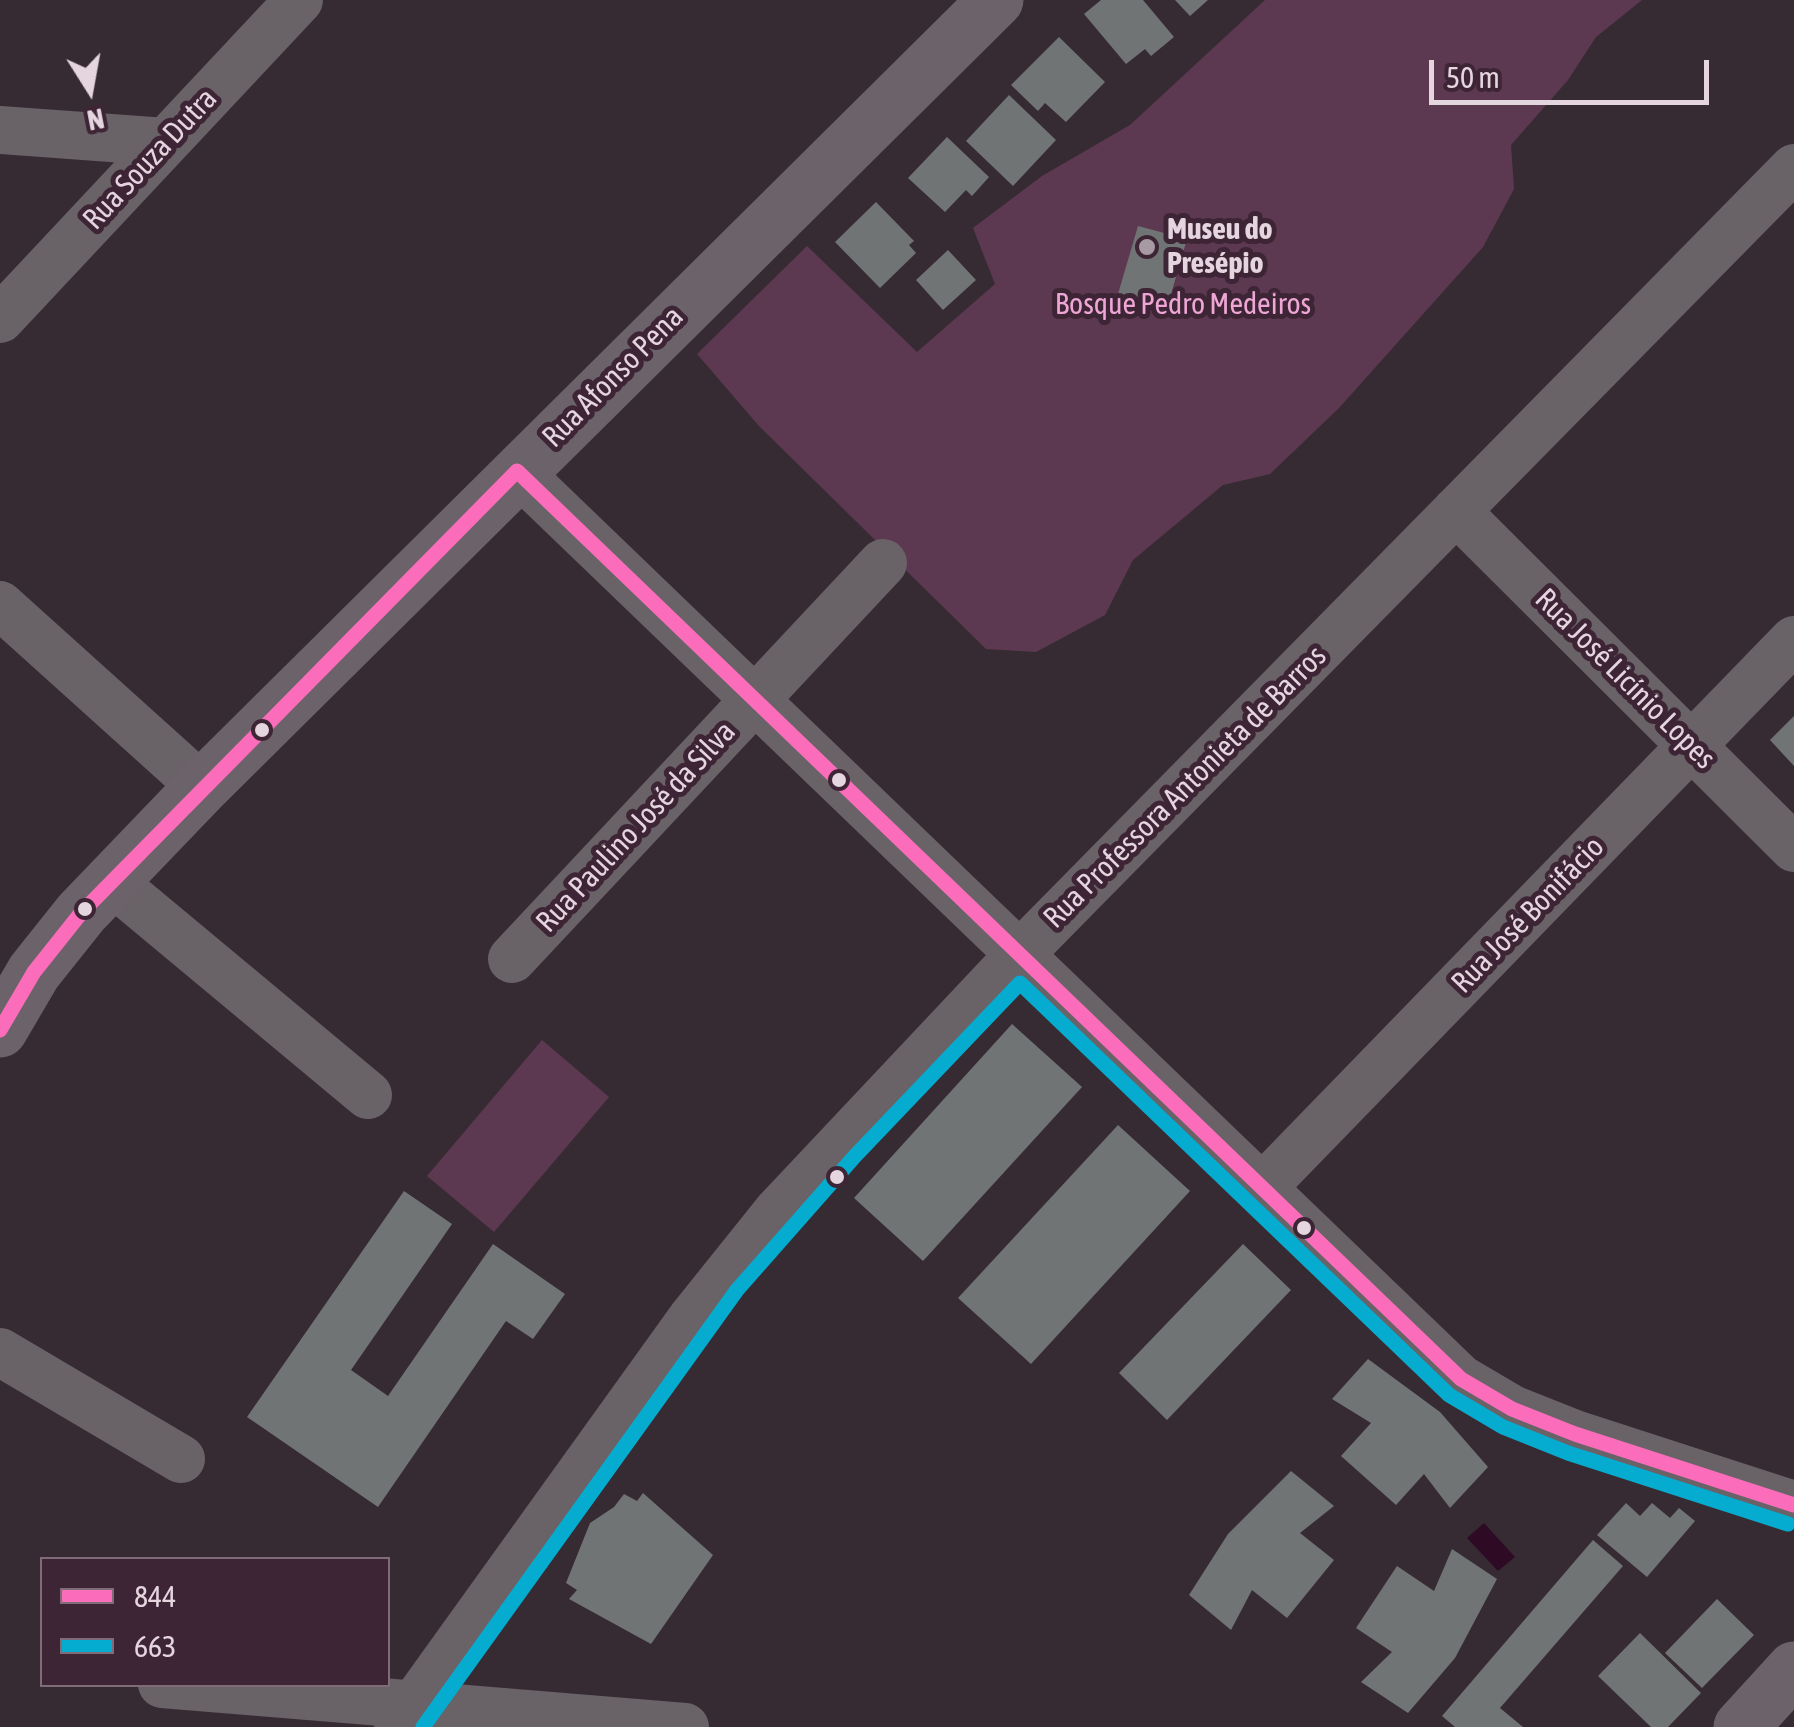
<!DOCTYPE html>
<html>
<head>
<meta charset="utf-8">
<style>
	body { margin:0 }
	#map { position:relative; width:1794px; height:1727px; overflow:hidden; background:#372b33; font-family:"Asap Condensed",sans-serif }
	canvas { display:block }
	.legend { position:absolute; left:40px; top:1557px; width:350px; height:130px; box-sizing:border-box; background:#3d2535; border:2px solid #806b79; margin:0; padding:12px 18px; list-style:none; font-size:30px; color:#e5d5df }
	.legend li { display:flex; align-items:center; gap:20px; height:50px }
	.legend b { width:50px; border:2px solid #806b79 }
	.north { position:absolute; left:40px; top:40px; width:100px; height:100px; -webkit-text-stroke:8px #3d2535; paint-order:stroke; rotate:169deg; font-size:28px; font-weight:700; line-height:40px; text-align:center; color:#e5d5df }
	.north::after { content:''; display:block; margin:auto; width:35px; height:45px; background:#e5d5df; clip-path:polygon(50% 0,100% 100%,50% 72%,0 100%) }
	.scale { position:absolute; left:1429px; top:60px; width:280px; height:45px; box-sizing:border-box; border:5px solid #e5d5df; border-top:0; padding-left:12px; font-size:30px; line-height:35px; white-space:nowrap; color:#e5d5df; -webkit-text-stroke:8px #3d2535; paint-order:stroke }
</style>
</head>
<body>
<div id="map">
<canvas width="1794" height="1727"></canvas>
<ul class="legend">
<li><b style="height:12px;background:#fb6dba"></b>844</li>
<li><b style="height:12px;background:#06acd0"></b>663</li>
</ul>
<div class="north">N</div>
<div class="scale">50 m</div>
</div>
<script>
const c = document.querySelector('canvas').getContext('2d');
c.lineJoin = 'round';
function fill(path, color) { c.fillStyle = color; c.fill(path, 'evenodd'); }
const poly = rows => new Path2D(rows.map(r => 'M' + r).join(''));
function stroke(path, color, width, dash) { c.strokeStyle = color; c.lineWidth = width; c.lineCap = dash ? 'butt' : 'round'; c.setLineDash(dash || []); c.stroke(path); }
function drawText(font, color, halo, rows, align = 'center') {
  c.font = font + ' "Asap Condensed",sans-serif'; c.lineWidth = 10; c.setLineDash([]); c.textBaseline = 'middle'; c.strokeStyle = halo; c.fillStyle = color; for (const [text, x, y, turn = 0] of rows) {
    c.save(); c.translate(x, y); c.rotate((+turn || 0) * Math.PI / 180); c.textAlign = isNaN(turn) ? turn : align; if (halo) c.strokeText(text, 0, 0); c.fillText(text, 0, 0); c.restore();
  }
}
fill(poly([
	[1265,0,1642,0,1596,37,1568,80,1511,145,1514,189,1483,247,1339,408,1270,474,1223,485,1133,560,1105,615,1036,652,986,649,759,426,697,354,807,246,917,352,995,284,973,228,1042,176,1130,125],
	[542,1040,609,1097,494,1232,427,1176]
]), '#5d3951');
fill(poly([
	[1484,1523,1515,1557,1498,1571,1467,1538]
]), '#2e0a24');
fill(poly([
	[1101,0,1143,0,1174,37,1151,56,1145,49,1126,64,1084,14],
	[1175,0,1208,0,1190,16],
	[1059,37,1105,82,1066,122,1045,103,1038,111,1011,85],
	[1009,95,1056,140,1013,186,966,141],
	[947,137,989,177,972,196,966,190,945,212,908,178],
	[876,202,914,241,909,245,916,253,880,288,835,242],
	[1138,226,1187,239,1167,308,1118,294],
	[948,250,976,280,943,310,916,280],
	[1794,716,1794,766,1770,740],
	[1012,1024,1082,1087,923,1261,854,1198],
	[1118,1125,1190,1191,1031,1364,958,1298],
	[404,1191,452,1224,351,1370,388,1396,493,1244,565,1294,533,1339,506,1321,378,1507,247,1417],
	[1243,1244,1291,1290,1167,1420,1119,1373],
	[1368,1359,1440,1412,1488,1467,1450,1508,1424,1474,1396,1505,1341,1456,1371,1423,1332,1399],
	[1291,1471,1334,1506,1300,1533,1334,1560,1287,1618,1252,1590,1231,1630,1189,1595,1228,1534],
	[643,1493,713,1555,651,1644,569,1599,577,1590,566,1583,590,1523,614,1507,624,1494,637,1501],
	[1626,1503,1640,1516,1652,1503,1670,1518,1679,1508,1695,1521,1647,1577,1597,1535],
	[1593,1540,1623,1566,1500,1708,1523,1727,1455,1727,1442,1716],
	[1452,1549,1497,1579,1455,1658,1408,1713,1361,1682,1392,1652,1356,1628,1397,1566,1434,1591],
	[1717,1599,1754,1635,1702,1688,1665,1653],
	[1640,1633,1701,1693,1668,1727,1651,1727,1598,1676]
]), '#717474');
stroke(poly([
	[0,130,166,142],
	[0,319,299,0],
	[517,471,1461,1379,1512,1409,1575,1434,1794,1505],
	[1456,511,1794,848],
	[0,605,202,787],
	[111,881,368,1095],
	[512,959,883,563],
	[1261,1189,1794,640],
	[0,1352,181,1459],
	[162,1684,685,1727],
	[398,1727,692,1318,777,1212,1019,955,1794,168]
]), '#696267', 48);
stroke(poly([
	[0,1030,34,972,81,913,202,787,996,0],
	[1741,1727,1794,1669]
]), '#6c6269', 55);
stroke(poly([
	[517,471,1461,1379,1512,1409,1575,1434,1794,1505],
	[0,1030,34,972,81,913,517,471]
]), '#fb6dba', 15);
stroke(poly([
	[423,1727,737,1290,855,1156,1020,983,1449,1395,1503,1427,1568,1453,1788,1524]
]), '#06acd0', 15);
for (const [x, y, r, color] of [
	[1147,247,10,"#a89aa3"],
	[262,730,9,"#e5d5df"],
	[839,780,9,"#e5d5df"],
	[85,909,9,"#e5d5df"],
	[837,1177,9,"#e5d5df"],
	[1304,1228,9,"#e5d5df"]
]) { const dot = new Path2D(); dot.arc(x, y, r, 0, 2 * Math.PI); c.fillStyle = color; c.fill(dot); stroke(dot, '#3d2535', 4); }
drawText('30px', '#e5d5df', '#3d2535', [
	["Rua Souza Dutra",150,159,-47],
	["Rua Afonso Pena",613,377,-45],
	["Rua José Licínio Lopes",1625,679,45],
	["Rua Professora Antonieta de Barros",1185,787,-45],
	["Rua Paulino José da Silva",636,827,-47],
	["Rua José Bonifácio",1528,915,-46]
]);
drawText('bold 30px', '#e5d5df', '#3d2535', [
	["Museu do",1167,230],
	["Presépio",1167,264]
], 'left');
drawText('30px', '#eda6d5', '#3d2535', [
	["Bosque Pedro Medeiros",1183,305]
]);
</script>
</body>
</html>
